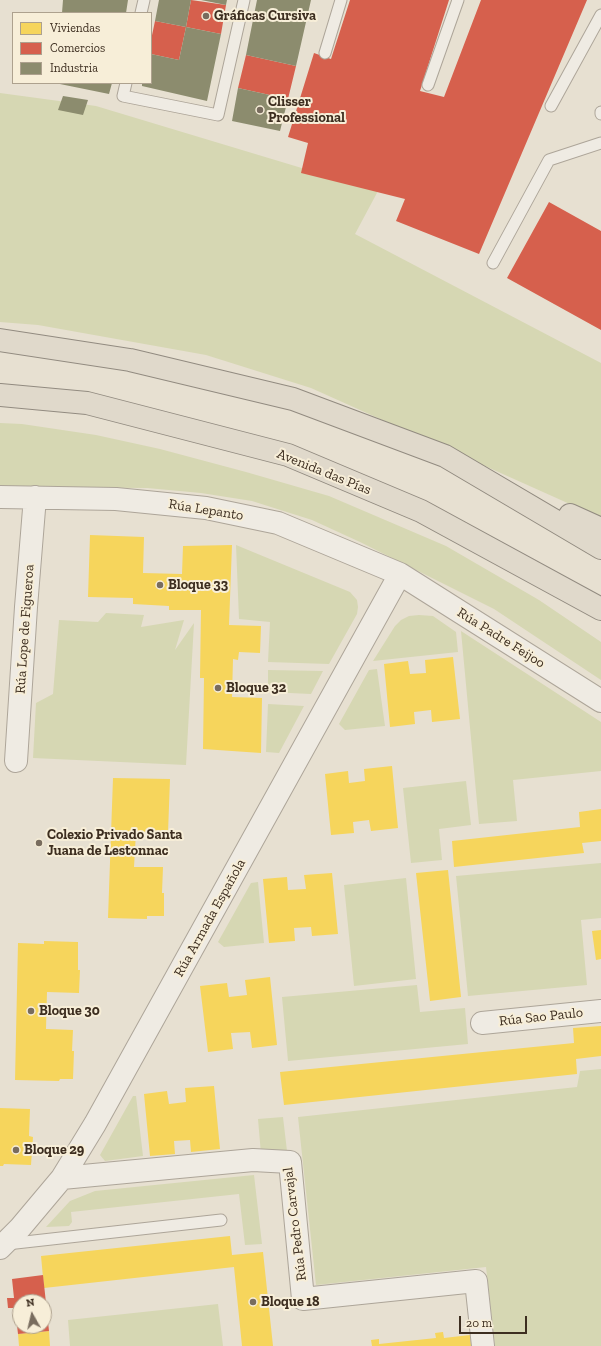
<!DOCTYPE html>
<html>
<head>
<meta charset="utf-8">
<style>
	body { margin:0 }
	#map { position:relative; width:601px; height:1346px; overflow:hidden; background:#e7e0d1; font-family:"Zilla Slab",serif }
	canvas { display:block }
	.legend { position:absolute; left:12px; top:12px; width:140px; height:72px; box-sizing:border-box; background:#f7eed8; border:1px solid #ada18e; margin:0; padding:5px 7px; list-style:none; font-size:12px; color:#3d2e20 }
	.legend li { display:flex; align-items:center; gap:8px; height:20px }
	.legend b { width:20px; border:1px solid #ada18e }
	.north { position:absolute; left:12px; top:1294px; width:40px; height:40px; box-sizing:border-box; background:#f7eed8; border:1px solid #ada18e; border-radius:50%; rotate:352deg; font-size:11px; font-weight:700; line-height:16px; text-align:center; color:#3d2e20 }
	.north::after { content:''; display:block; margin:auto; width:14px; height:18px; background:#786c5e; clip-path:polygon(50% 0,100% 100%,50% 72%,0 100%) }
	.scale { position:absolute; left:459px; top:1316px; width:68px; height:18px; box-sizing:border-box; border:2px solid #3d2e20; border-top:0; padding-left:5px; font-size:12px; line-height:14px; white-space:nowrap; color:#3d2e20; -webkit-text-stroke:3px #f7eed8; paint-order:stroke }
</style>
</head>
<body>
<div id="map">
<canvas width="601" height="1346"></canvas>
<ul class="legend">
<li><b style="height:11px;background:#f6d55c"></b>Viviendas</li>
<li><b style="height:11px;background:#d6604d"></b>Comercios</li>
<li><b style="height:11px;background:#8c8c6e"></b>Industria</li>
</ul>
<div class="north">N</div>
<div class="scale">20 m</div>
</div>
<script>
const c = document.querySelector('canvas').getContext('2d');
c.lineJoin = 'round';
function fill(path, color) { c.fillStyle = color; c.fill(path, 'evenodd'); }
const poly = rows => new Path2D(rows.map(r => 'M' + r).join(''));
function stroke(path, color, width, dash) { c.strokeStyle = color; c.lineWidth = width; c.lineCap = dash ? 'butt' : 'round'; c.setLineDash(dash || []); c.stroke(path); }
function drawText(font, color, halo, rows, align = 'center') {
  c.font = font + ' "Zilla Slab",serif'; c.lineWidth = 4; c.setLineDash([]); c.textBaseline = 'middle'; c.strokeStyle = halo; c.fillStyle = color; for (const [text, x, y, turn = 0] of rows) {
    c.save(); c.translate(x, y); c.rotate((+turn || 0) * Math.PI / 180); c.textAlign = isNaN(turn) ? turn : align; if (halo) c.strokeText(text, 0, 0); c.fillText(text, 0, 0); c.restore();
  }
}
fill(poly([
	[0,93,96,106,378,191,355,234,601,363,601,518,311,388,206,355,38,325,0,322],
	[0,423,22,424,96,435,160,449,246,472,329,496,446,546,539,600,601,642,601,680,494,609,360,542,312,520,252,501,201,493,147,488,0,487],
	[236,545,350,592,357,600,358,607,357,614,329,664,268,662,270,622,239,619],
	[106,613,144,615,141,627,184,620,175,650,194,623,186,765,33,758,36,703,53,694,59,620,98,622],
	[419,615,433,616,456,632,458,652,373,661,395,626,401,620,409,616],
	[461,631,601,722,601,771,513,780,517,821,479,824],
	[377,669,385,726,345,730,339,724,369,670],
	[268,670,323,671,311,694,268,692],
	[268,704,304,706,279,753,266,752],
	[466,781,471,825,439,829,442,860,411,863,403,788],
	[601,863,601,918,581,920,587,985,468,996,456,876],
	[406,878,416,979,354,986,344,885],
	[258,882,264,943,224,947,218,942,251,883],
	[417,985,420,1012,465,1008,468,1044,288,1061,282,997],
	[601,1069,601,1346,495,1346,486,1267,316,1285,298,1117,577,1087,580,1071],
	[133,1096,136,1096,143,1156,105,1161,100,1155],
	[283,1117,287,1151,261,1154,258,1119],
	[254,1175,262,1244,245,1245,239,1194,71,1212,72,1222,69,1226,46,1227,70,1201,95,1191],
	[218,1304,223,1346,70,1346,68,1320]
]), '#d6d7b3');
fill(poly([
	[90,535,144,537,143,573,182,574,183,546,232,545,229,625,261,626,260,653,239,652,238,660,233,659,232,697,262,698,261,753,203,749,204,678,200,678,201,610,169,610,169,606,133,604,133,598,88,597],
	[453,657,460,719,432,722,431,710,414,712,415,724,390,727,384,664,408,661,410,674,426,673,425,660],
	[392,766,398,828,371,831,369,820,353,822,354,833,331,835,325,774,348,771,349,783,365,781,364,769],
	[113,778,170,779,168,833,136,832,134,867,163,867,162,893,164,893,164,916,147,916,147,919,108,918],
	[601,809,601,841,582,843,584,853,454,867,452,841,580,827,579,812],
	[448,870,461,997,430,1001,416,873],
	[332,873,338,934,312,936,311,927,294,928,295,941,269,943,263,879,287,877,288,890,306,889,304,875],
	[601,930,601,959,596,960,592,931],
	[44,941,78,942,78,970,80,970,79,993,47,992,46,1029,73,1030,72,1051,74,1051,73,1079,60,1079,59,1081,15,1080,18,943,44,944],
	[270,977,277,1045,252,1048,250,1032,231,1033,233,1049,208,1052,200,986,227,983,229,997,247,995,245,980],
	[601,1026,601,1056,576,1059,577,1074,284,1105,280,1072,574,1043,573,1028],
	[214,1086,220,1149,191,1152,190,1140,174,1141,175,1154,150,1156,144,1094,167,1091,169,1104,186,1102,185,1088],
	[0,1108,30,1109,29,1136,33,1137,31,1165,4,1164,3,1166,0,1166],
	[230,1236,232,1255,263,1252,273,1346,242,1346,234,1267,44,1288,41,1256],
	[49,1331,50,1346,19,1346,18,1334],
	[443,1332,444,1338,470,1335,471,1346,372,1346,371,1340,379,1339,379,1344,436,1338,435,1333]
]), '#f6d55c');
fill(poly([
	[191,0,226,5,221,34,186,27],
	[350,0,449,0,420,91,444,97,481,0,587,0,479,254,396,221,405,199,301,173,308,143,288,137,314,53,331,59],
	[155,21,186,27,179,60,151,54,151,40],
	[246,55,296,66,288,99,238,88],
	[549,202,601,231,601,330,507,278],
	[43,1275,49,1331,18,1334,15,1308,8,1308,7,1298,14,1298,12,1279],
	[20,1302,44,1302,44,1326,20,1326]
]), '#d6604d');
fill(poly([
	[63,0,128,0,126,13,62,13],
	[159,0,191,0,186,27,155,21],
	[201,0,227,0,226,5],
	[257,0,311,0,296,66,246,55],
	[186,27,221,34,207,101,142,86,142,83,151,83,151,54,179,60],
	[55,83,112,83,109,94],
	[238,88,288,99,280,131,232,121],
	[63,96,88,100,83,115,58,110]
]), '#8c8c6e');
const service = poly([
	[141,13,144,0],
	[325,53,341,0],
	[126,83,123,96,218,115,244,0],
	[428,85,458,0],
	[551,106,601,15],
	[601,112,601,114],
	[493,263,549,160,601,143],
	[7,1244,221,1220]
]);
const minor = poly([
	[0,497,116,499,206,508,278,523,400,574,601,701],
	[16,761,26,607,35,497],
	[482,1023,601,1011],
	[62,1178,253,1160,290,1162,303,1299,476,1281,483,1346],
	[0,1248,20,1228,62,1178,95,1124,400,574]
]);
const trunk = poly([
	[0,340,130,360,293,399,445,456,601,548],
	[0,395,87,403,288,455,421,511,601,609],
	[570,515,601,529]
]);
stroke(service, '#ada599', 13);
stroke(minor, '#ada599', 24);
stroke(trunk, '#928b80', 24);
stroke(service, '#efebe3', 11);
stroke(minor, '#efebe3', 22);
stroke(trunk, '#e0d9cb', 22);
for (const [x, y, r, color] of [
	[206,16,4,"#786c5e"],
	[260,110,4,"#786c5e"],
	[160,585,4,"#786c5e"],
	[218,688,4,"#786c5e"],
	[39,843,4,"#786c5e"],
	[31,1011,4,"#786c5e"],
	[16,1150,4,"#786c5e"],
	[253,1302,4,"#786c5e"]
]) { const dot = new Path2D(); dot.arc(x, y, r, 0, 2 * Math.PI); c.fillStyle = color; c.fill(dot); stroke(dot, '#f7eed8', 1.5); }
drawText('bold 14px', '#3d2e20', '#f7eed8', [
	["Gráficas Cursiva",214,16],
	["Clisser",268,102],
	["Professional",268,118],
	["Bloque 33",168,585],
	["Bloque 32",226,688],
	["Colexio Privado Santa",47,835],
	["Juana de Lestonnac",47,851],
	["Bloque 30",39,1011],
	["Bloque 29",24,1150],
	["Bloque 18",261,1302]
], 'left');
drawText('14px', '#3d2e20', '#f7eed8', [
	["Avenida das Pías",324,472,22],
	["Rúa Lepanto",206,510,9],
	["Rúa Lope de Figueroa",25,629,-86],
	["Rúa Padre Feijoo",501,638,32],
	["Rúa Armada Española",210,918,-61],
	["Rúa Sao Paulo",541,1017,-6],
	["Rúa Pedro Carvajal",295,1224,-97]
]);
</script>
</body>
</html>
